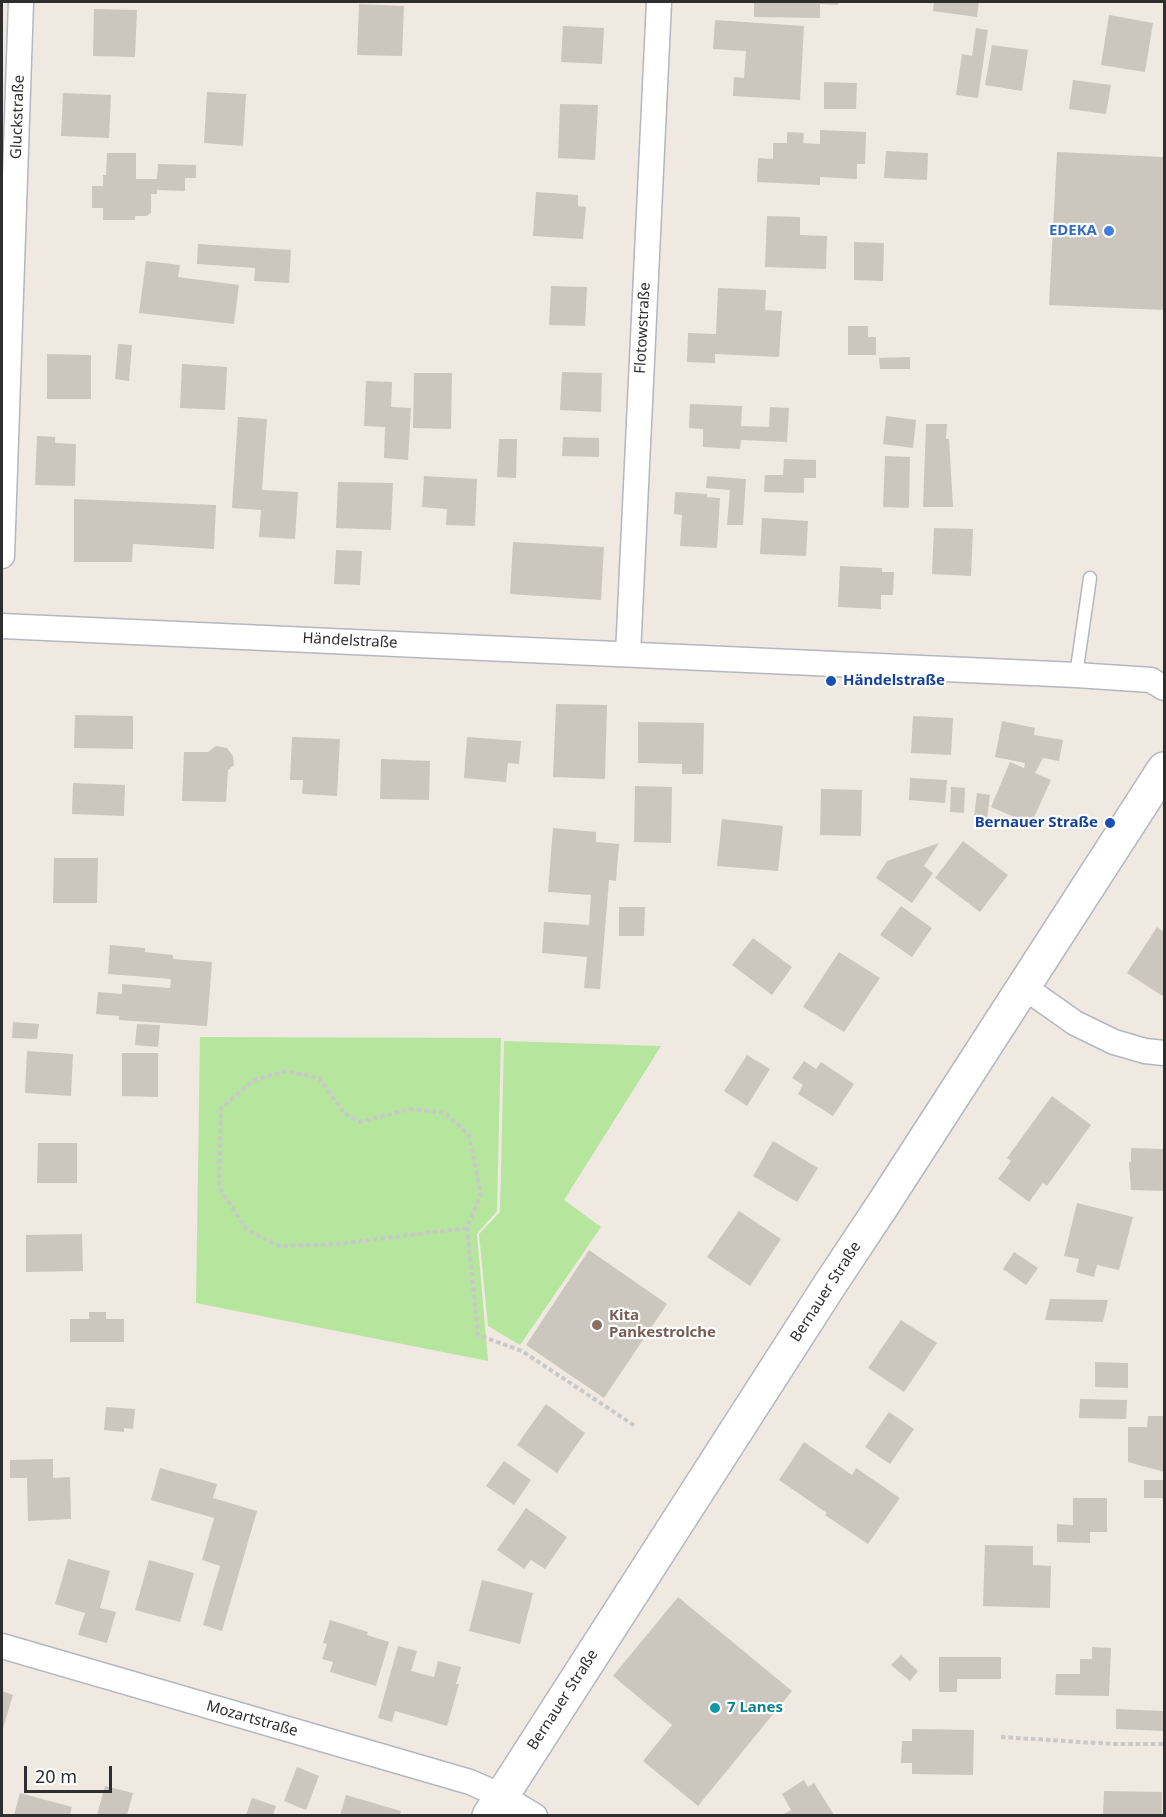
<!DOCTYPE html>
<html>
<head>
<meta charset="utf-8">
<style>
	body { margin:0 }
	#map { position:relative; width:1166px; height:1817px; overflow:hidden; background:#efe9e1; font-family:"Noto Sans",sans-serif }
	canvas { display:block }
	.frame { position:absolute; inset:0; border:3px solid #2e2e2e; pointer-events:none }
	.scale { position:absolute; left:24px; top:1766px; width:88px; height:27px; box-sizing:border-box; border:3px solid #2e2e2e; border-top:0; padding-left:8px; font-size:18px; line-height:21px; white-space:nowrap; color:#2e2e2e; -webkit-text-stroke:4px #fff; paint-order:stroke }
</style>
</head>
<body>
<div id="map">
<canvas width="1166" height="1817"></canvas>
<div class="frame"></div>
<div class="scale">20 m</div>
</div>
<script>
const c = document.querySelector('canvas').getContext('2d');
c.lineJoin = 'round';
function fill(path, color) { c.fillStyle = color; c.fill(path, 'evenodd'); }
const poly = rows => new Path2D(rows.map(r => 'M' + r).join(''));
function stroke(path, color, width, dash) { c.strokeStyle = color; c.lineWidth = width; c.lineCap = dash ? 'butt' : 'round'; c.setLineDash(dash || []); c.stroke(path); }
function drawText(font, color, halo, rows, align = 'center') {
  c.font = font + ' "Noto Sans",sans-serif'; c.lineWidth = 4.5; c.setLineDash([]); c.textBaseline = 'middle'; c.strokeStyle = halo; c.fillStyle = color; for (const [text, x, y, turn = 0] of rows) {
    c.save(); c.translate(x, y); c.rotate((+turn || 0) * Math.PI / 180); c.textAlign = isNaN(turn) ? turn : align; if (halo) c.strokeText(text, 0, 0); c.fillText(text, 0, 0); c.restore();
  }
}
fill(poly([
	[200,1037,501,1038,497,1211,477,1234,488,1361,196,1303],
	[504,1041,661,1046,564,1200,601,1227,520,1345,488,1326,479,1234,500,1212]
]), '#b6e59e');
fill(poly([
	[754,2,838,2,838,5,820,4,820,18,754,17],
	[934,2,979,2,977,17,933,11],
	[359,4,404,6,402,56,357,55],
	[94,9,137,10,135,57,93,56],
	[1109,15,1153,23,1145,72,1101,65],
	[715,20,804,26,800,100,733,96,734,77,744,78,746,51,713,49],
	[563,26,604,28,602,64,561,62],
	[976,28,988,30,978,98,956,95,962,54,972,56],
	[992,45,1028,50,1022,91,985,85],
	[1073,80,1111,85,1106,114,1069,109],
	[824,82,857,83,856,109,824,109],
	[207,92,246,94,243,146,204,143],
	[63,93,111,95,109,138,61,136],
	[560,104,598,105,595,160,558,158],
	[820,130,866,132,865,164,857,164,857,179,820,177,820,185,757,182,758,158,773,159,773,143,787,143,787,132,804,133,803,143,820,144],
	[886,151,928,153,927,180,884,178],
	[1057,152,1164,157,1164,310,1049,305],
	[107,153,136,153,136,179,157,179,158,164,196,165,196,178,185,178,185,191,157,190,157,194,151,194,151,213,146,216,135,216,135,220,103,220,103,208,92,208,92,186,103,186,103,175,106,175],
	[536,192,578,195,578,206,586,207,583,239,533,236],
	[767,216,800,217,800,235,827,236,826,269,765,267],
	[854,242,884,243,883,281,854,280],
	[198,244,291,250,289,283,254,281,255,268,197,264],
	[146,261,180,265,178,277,239,285,234,324,139,313],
	[551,286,587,287,585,326,549,325],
	[718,288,766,290,765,310,782,311,779,357,715,354,715,363,687,362,688,333,716,334],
	[848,326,868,326,868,337,876,337,876,355,848,355],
	[118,344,132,345,129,381,115,379],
	[47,354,91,355,91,399,47,399],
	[910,357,910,369,880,369,879,358],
	[182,364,227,367,225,410,180,408],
	[562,372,602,373,601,412,560,410],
	[414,373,452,373,451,429,413,428],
	[366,381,392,382,391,407,411,408,408,460,384,458,385,427,364,426],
	[690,404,742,406,741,426,769,427,770,407,789,408,787,442,741,440,740,449,703,447,703,429,689,428],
	[886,416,916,420,913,448,883,444],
	[238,417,267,419,262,490,298,492,295,539,259,537,261,510,232,508],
	[926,424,947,424,946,439,949,439,953,507,923,507],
	[37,436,55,437,55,443,76,444,75,486,35,485],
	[563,437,599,438,599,457,562,456],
	[499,439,517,439,516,478,497,477],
	[885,456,910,457,909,508,883,507],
	[784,459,816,460,816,478,804,478,804,493,764,492,765,475,783,475],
	[424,476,477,479,475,526,446,525,447,509,422,507],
	[707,476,746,479,743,525,727,525,730,490,706,488],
	[338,482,393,483,391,530,336,528],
	[675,492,707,494,707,497,720,498,717,548,680,546,682,515,674,514],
	[74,499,216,505,214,549,133,544,132,562,74,562],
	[762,518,808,521,806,556,760,554],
	[934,528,973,529,971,576,932,574],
	[513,542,604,547,601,600,510,594],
	[336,550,362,551,360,585,334,584],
	[840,566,882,568,882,572,894,572,893,595,881,595,881,609,838,607],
	[556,704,607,705,605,779,553,777],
	[75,715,133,716,133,749,74,748],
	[913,716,953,718,951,755,911,753],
	[1002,721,1035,728,1034,735,1063,740,1059,761,1043,758,1035,773,1051,780,1031,824,991,807,1010,762,1024,768,1025,763,995,757],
	[638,722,704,723,703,774,682,774,682,764,638,763],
	[292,737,340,739,337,796,302,794,303,780,290,780],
	[467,737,521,741,519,764,508,763,506,782,464,778],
	[216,746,227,748,233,756,234,765,228,770,226,802,182,801,184,752,208,752],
	[381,759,430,761,429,800,380,799],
	[910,778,947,780,945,803,909,800],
	[73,783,125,785,124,816,72,814],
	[635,786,672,787,671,843,634,842],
	[951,787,965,788,964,813,950,812],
	[821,789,862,790,861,836,820,835],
	[977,793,990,795,987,819,974,817],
	[722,819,783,826,778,871,717,866],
	[553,828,596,832,596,842,619,844,616,881,609,880,600,989,584,988,587,957,542,953,544,922,589,925,591,895,548,892],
	[963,841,1008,875,980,912,935,878],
	[939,843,924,866,933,873,912,903,876,878,887,861],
	[54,858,98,858,97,903,53,903],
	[901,906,932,928,912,957,880,935],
	[619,907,645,907,644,936,619,936],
	[1157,927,1164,932,1164,997,1127,973],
	[753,938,792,967,772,995,732,965],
	[110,945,145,948,145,952,173,955,173,959,212,962,207,1026,119,1020,119,1016,96,1014,98,992,122,994,122,984,170,988,171,979,108,974],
	[839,952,880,978,844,1032,803,1007],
	[13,1022,39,1024,37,1039,12,1038],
	[137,1024,160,1025,158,1047,135,1045],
	[27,1051,73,1054,71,1096,25,1093],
	[122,1053,158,1053,158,1097,122,1096],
	[747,1055,770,1069,747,1106,724,1091],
	[804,1061,816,1069,821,1062,854,1084,833,1116,798,1094,803,1085,792,1078],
	[1052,1096,1091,1125,1047,1186,1043,1183,1029,1202,998,1179,1011,1161,1007,1158],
	[773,1141,818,1168,797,1202,753,1176],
	[38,1143,77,1143,77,1183,37,1183],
	[1131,1148,1164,1149,1164,1191,1131,1190,1129,1162,1131,1162],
	[1077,1203,1133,1217,1119,1270,1097,1265,1094,1277,1076,1272,1079,1259,1064,1256],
	[739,1211,781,1239,750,1286,707,1257],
	[82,1234,83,1271,26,1272,26,1235],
	[589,1250,667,1304,604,1398,526,1345],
	[1014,1252,1038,1268,1026,1285,1003,1269],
	[1050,1299,1108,1300,1103,1322,1045,1320],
	[89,1312,106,1312,106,1319,124,1319,124,1342,70,1342,70,1319,89,1319],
	[901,1320,937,1343,904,1392,868,1368],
	[1095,1362,1128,1363,1128,1388,1095,1387],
	[1080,1399,1127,1400,1126,1419,1079,1418],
	[546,1404,585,1433,557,1473,517,1445],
	[106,1407,135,1409,133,1429,124,1428,124,1432,104,1430],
	[889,1412,914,1429,890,1464,865,1447],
	[1148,1416,1164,1416,1164,1472,1128,1462,1128,1427,1147,1427],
	[804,1442,852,1475,856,1468,900,1498,868,1544,825,1515,827,1513,779,1480],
	[53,1459,53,1478,70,1477,71,1519,28,1521,27,1478,10,1478,10,1460],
	[504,1461,531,1480,514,1505,486,1486],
	[160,1468,217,1484,213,1498,257,1511,222,1631,203,1625,220,1566,202,1560,214,1518,151,1500],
	[1144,1480,1164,1480,1164,1498,1144,1498],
	[1073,1498,1107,1498,1107,1532,1090,1532,1090,1543,1057,1542,1057,1524,1073,1525],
	[526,1508,567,1537,545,1569,531,1560,524,1569,497,1550],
	[985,1545,1033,1546,1033,1565,1051,1566,1050,1608,983,1606],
	[68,1559,110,1571,100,1608,116,1612,107,1643,78,1635,85,1613,55,1604],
	[149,1560,194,1573,180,1622,135,1610],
	[482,1580,533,1593,520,1644,469,1631],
	[678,1597,792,1691,698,1806,643,1761,672,1725,613,1676],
	[330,1620,368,1632,367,1635,389,1642,376,1686,330,1672,333,1662,322,1659,327,1644,323,1643],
	[398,1646,417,1651,411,1671,434,1677,438,1661,461,1667,456,1684,459,1684,447,1726,395,1711,392,1722,378,1718],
	[1092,1647,1111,1648,1109,1696,1055,1695,1056,1674,1080,1674,1080,1659,1092,1659],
	[901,1655,918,1671,910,1681,891,1665],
	[939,1657,1001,1657,1001,1679,957,1679,957,1692,939,1692],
	[2,1691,13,1695,2,1732],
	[1116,1709,1164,1711,1164,1731,1116,1729],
	[912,1729,974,1730,973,1775,912,1774,912,1763,901,1763,902,1741,912,1741],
	[297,1767,319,1776,306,1810,284,1801],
	[804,1780,808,1787,814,1783,834,1815,782,1815,791,1810,782,1794],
	[105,1786,133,1793,127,1815,97,1815],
	[1104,1791,1162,1792,1162,1815,1103,1815],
	[20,1793,72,1807,70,1815,14,1815],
	[346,1795,401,1811,400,1815,340,1815],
	[252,1798,276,1806,273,1815,246,1815]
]), '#cbc7bf');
const service = poly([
	[1076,675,1090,578]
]);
const minor = poly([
	[2,556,21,2],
	[2,626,1076,675,1151,680,1164,688],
	[628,654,659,2],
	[1024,987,1075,1023,1114,1042,1145,1051,1164,1053],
	[2,1646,470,1782,502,1796,535,1816]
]);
const secondary = poly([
	[489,1816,829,1286,884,1203,1164,769]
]);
stroke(service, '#b4b7c1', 15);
stroke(minor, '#b4b7c1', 27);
stroke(secondary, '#b4b7c1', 36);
stroke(poly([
	[467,1228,337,1244,279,1246,247,1230,219,1187,221,1108,254,1080,286,1071,319,1078,344,1113,360,1122,410,1109,445,1113,469,1135,481,1194,467,1228,478,1335,522,1351,635,1426],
	[1001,1737,1113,1744,1164,1744]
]), '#c9c9c9', 4, [4.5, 3]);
stroke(service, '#fff', 12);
stroke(minor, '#fff', 24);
stroke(secondary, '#fff', 33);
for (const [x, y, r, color] of [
	[1109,231,6,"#3f7fe0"],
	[831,681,6,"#1a4fb4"],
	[1110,823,6,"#1a4fb4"],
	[597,1325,6,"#8d6e63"],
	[715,1708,6,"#0f9aa8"]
]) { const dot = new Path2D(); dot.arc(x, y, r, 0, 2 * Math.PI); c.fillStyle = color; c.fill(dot); stroke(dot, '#fff', 2); }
drawText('15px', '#2e2e2e', '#fff', [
	["Gluckstraße",18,117,-88],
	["Flotowstraße",643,328,-87],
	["Händelstraße",350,641,3],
	["Bernauer Straße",826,1292,-57],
	["Bernauer Straße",563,1700,-57],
	["Mozartstraße",252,1719,16]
]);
drawText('bold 15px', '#366cbe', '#fff', [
	["EDEKA",1097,231]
], 'right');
drawText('bold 15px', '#164399', '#fff', [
	["Händelstraße",843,681],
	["Bernauer Straße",1098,823,"right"]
], 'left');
drawText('bold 15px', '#785e54', '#fff', [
	["Kita",609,1316],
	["Pankestrolche",609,1333]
], 'left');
drawText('bold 15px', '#0d838f', '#fff', [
	["7 Lanes",727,1708]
], 'left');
</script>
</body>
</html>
